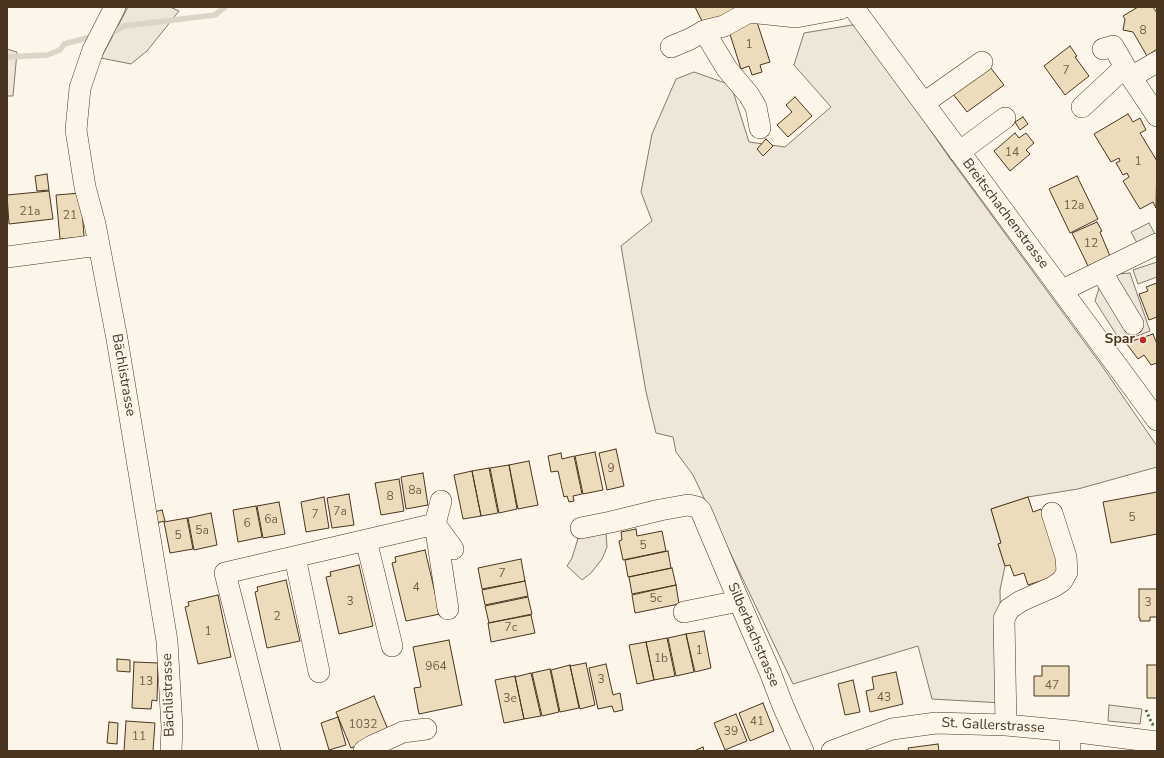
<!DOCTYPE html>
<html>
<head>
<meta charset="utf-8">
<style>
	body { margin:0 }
	#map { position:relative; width:1164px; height:758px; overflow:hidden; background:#fbf6e9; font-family:"Nunito Sans",sans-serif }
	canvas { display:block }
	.frame { position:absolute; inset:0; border:8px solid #4a3520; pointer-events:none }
</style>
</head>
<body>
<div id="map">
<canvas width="1164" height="758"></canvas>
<div class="frame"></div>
</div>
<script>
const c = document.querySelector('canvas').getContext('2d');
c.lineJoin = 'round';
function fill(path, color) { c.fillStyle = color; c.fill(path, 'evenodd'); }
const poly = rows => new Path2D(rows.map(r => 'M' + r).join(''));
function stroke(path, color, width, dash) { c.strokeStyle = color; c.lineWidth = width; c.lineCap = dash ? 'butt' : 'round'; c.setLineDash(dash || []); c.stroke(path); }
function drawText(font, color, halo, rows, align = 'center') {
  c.font = font + ' "Nunito Sans",sans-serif'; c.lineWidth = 3; c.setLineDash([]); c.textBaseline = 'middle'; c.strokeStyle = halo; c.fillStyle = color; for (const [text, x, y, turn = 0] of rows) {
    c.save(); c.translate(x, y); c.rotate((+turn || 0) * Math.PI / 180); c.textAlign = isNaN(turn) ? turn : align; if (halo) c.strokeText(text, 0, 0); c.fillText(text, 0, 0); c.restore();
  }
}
const green = poly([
	[128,7,170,7,179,11,147,51,131,64,101,58,128,7],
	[858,24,946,153,1102,366,1157,446,1157,467,1078,489,1028,497,991,509,1001,543,998,544,1005,566,1000,590,1002,703,932,699,918,646,793,684,693,475,676,452,673,437,656,433,646,392,621,246,652,221,641,192,652,134,676,79,694,72,731,85,749,142,785,147,831,107,794,65,804,33,858,24],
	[7,49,17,52,13,96,7,96,7,49],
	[606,533,607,547,602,559,591,573,582,580,567,566,572,558,579,535,585,535,587,538,592,535,606,533]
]);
fill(green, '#ede6d9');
stroke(green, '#887966', 1);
const parking = poly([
	[1149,223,1155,234,1137,243,1131,232,1149,223],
	[1157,262,1157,277,1138,284,1133,270,1157,262],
	[1130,273,1150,331,1121,342,1095,301,1099,288,1118,274,1130,273],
	[1109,705,1142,709,1140,724,1108,721,1109,705]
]);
fill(parking, '#ede7d9');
stroke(parking, '#887966', 1);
stroke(poly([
	[112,33,124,26,215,15,225,7],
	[7,57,47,55,60,50,64,44,91,37]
]), '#dcd4c6', 5.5);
const building = poly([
	[695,7,738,7,704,25,695,7],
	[1138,7,1153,7,1157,13,1157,49,1147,56,1133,32,1123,30,1125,19,1123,16,1138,7],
	[756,19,770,62,760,65,762,72,752,75,749,66,741,69,728,28,756,19],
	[1070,46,1077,56,1075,57,1089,76,1065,95,1044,66,1070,46],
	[990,67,1004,85,967,112,953,94,990,67],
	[795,97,812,116,788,137,777,125,792,112,786,105,795,97],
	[1128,114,1133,122,1140,118,1146,130,1140,133,1157,161,1156,208,1153,202,1140,209,1123,181,1129,177,1127,173,1123,175,1116,163,1120,161,1119,158,1111,162,1094,134,1128,114],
	[1023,117,1028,124,1020,130,1015,122,1023,117],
	[1015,133,1019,138,1026,133,1034,143,1026,150,1030,154,1010,171,994,151,1015,133],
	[766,139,773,146,763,156,757,149,766,139],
	[47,174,49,190,37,191,35,176,47,174],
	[1077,176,1098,219,1070,233,1049,189,1077,176],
	[49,191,53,219,9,224,7,195,49,191],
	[81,193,84,237,60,239,56,195,81,193],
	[1097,222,1102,231,1100,232,1110,256,1088,266,1072,233,1097,222],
	[1157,283,1157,317,1149,320,1139,294,1148,291,1146,287,1157,283],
	[1153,334,1157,344,1157,363,1151,365,1144,355,1138,359,1126,343,1153,334],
	[616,449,624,486,607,490,599,453,616,449],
	[595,452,603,490,583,494,575,456,595,452],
	[561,453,562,459,574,456,582,494,573,496,574,501,569,502,567,496,564,497,558,471,551,472,548,456,561,453],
	[529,461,538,505,518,509,509,465,529,461],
	[509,465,517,509,499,513,490,468,509,465],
	[489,468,498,513,481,516,472,471,489,468],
	[472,471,481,516,463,519,454,475,472,471],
	[423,473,428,505,406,509,401,477,423,473],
	[399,479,404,511,381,515,375,483,399,479],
	[1157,492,1157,534,1111,543,1103,502,1157,492],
	[349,494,354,525,332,528,327,498,349,494],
	[324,497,329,528,306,532,301,502,324,497],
	[1028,497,1033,512,1041,509,1062,574,1028,585,1024,573,1014,576,1010,565,1005,566,998,544,1001,543,991,509,1028,497],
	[279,502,285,534,263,538,257,506,279,502],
	[256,506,262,537,238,542,233,510,256,506],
	[162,510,165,521,156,523,154,512,162,510],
	[211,513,217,545,194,550,188,518,211,513],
	[187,518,193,549,170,553,164,522,187,518],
	[636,529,637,536,662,531,666,551,623,560,619,541,622,540,621,532,636,529],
	[425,550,440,614,406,621,392,563,396,562,395,557,425,550],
	[668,551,671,568,628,577,625,560,668,551],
	[521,559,525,581,482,589,478,568,521,559],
	[359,565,373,626,339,634,326,577,331,576,330,572,359,565],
	[672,568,676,585,632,594,629,577,672,568],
	[286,580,300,641,267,648,255,592,258,591,257,587,286,580],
	[525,581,528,596,485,605,482,590,525,581],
	[676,585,679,604,635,613,632,595,676,585],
	[1139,589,1157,589,1157,617,1150,617,1150,621,1140,621,1140,618,1139,618,1139,589],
	[218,595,231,657,198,664,185,607,189,606,188,602,218,595],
	[528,597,532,614,489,623,485,606,528,597],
	[531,615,535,633,491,642,488,623,531,615],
	[704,631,711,668,695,672,686,634,704,631],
	[686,634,694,672,676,676,668,638,686,634],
	[667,638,675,676,654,680,646,642,667,638],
	[449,640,462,705,419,714,414,688,421,687,413,647,449,640],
	[646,642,654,680,637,684,629,645,646,642],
	[117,659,130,660,130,672,117,671,117,659],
	[134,662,158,663,157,701,152,700,151,709,132,708,134,662],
	[586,663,595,705,580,709,570,666,586,663],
	[606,664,613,695,620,693,623,710,614,712,612,706,598,709,589,668,606,664],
	[570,665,579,708,560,712,551,670,570,665],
	[1147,665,1157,665,1157,698,1147,698,1147,665],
	[1042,666,1069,666,1069,696,1034,696,1034,676,1042,676,1042,666],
	[550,669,559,712,542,716,532,673,550,669],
	[896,672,903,704,870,712,866,691,874,689,872,677,896,672],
	[531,673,541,716,524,719,515,677,531,673],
	[515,676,524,719,504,723,495,680,515,676],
	[853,680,860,712,845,715,838,684,853,680],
	[374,696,389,732,351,748,336,712,374,696],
	[763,703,774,731,750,741,739,713,763,703],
	[736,714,747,741,725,750,714,723,736,714],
	[338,717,346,745,329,750,321,723,338,717],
	[126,721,155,723,153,751,124,751,126,721],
	[109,722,118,723,117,744,107,743,109,722],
	[938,744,939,751,909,751,908,748,938,744],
	[703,747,704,751,694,751,703,747]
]);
fill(building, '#ecdcbc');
stroke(building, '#4a3520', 1);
const minor = poly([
	[115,7,93,50,80,88,76,130,85,187,95,224,117,339,167,641,172,728,171,751],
	[853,7,1157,420],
	[704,31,727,69,749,95,756,107,760,128],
	[671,47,690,39,704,31,724,26,749,12,796,17,840,9,842,7],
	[1103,49,1113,46,1131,77,1157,116],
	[1131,77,1157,62],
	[924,103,982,62],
	[1082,107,1125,67],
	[959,152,1005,118],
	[7,257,99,245],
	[1101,271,1133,324],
	[1063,292,1071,286,1157,244],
	[441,501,435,524,448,609],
	[581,528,611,522,660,510,688,505,697,507,701,511,736,594,770,672,783,706,803,751],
	[366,540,392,646],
	[295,557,319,672],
	[684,612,739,601],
	[1006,725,1004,619,1009,609,1021,601,1053,587,1062,581,1067,572,1066,557,1052,513],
	[270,751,225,573,435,524,453,549],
	[364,751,372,746,403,732,426,729],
	[832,751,892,729,936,723,1006,725,1070,731,1157,742],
	[1070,751,1070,731]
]);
stroke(minor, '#4a3520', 22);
stroke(minor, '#fbf6e9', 21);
stroke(poly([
	[1146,710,1152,724,1157,725]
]), '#436837', 3, [2, 3]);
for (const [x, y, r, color] of [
	[1143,340,4,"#c62828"]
]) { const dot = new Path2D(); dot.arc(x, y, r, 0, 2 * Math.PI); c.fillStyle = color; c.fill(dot); stroke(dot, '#fbf6e9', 1.5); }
drawText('12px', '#725f47', null, [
	["8",1143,31],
	["1",749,45],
	["7",1066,71],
	["14",1012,153],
	["1",1138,162],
	["12a",1074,206],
	["21a",30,212],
	["21",70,216],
	["12",1091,244],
	["9",611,469],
	["8a",415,491],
	["8",390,497],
	["7a",340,512],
	["7",315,515],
	["5",1132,518],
	["6a",271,520],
	["6",247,524],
	["5a",202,531],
	["5",178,536],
	["5",643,546],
	["7",502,574],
	["4",416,588],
	["5c",656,599],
	["3",350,602],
	["3",1148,603],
	["2",277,617],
	["7c",511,628],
	["1",208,632],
	["1",699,651],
	["1b",661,659],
	["964",436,667],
	["3",601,680],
	["13",146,682],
	["47",1052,686],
	["43",884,698],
	["3e",510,699],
	["41",757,722],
	["1032",363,725],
	["39",731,732],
	["11",139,737]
]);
drawText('14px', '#4a3520', '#fbf6e9', [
	["Breitschachenstrasse",1005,214,53],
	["Bächlistrasse",123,375,80],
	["Silberbachstrasse",753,635,67],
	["Bächlistrasse",169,695,-92],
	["St. Gallerstrasse",993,726,3]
]);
drawText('bold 14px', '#4a3520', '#fbf6e9', [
	["Spar",1135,340]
], 'right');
</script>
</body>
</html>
